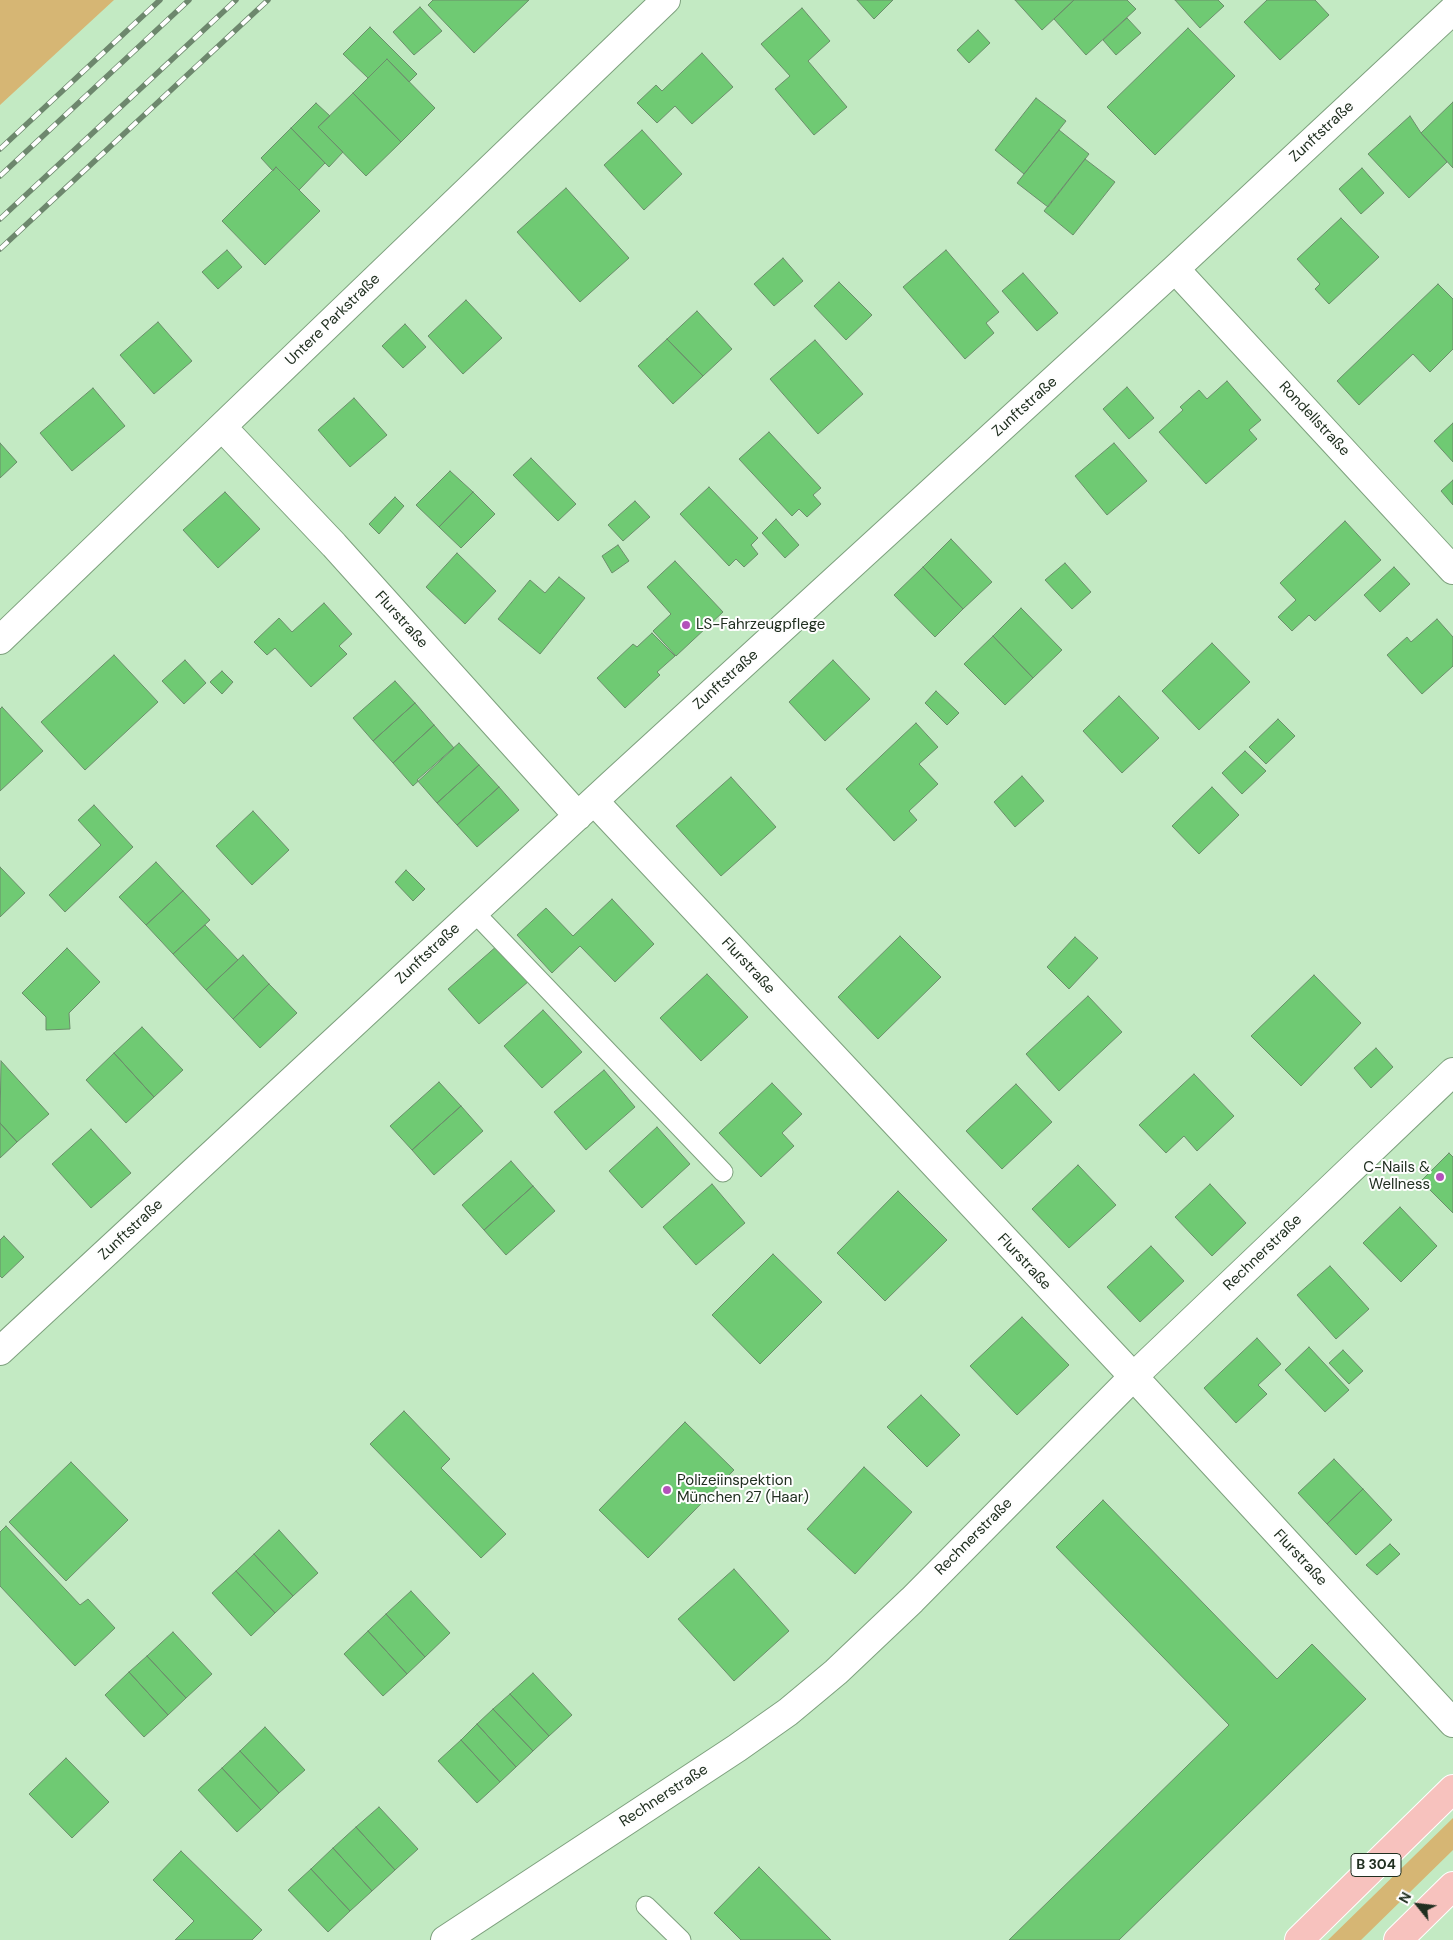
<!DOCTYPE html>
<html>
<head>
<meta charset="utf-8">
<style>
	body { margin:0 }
	#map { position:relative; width:1453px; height:1940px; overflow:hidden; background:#c3eac3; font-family:"DM Sans",sans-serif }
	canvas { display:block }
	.north { position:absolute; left:1393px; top:1880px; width:50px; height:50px; -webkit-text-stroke:4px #fefefe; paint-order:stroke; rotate:299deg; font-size:14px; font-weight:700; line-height:20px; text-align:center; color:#202f20 }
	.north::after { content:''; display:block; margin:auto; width:18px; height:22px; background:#202f20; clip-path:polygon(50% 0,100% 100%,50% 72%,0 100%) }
</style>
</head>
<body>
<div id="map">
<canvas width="1453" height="1940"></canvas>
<div class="north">N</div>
</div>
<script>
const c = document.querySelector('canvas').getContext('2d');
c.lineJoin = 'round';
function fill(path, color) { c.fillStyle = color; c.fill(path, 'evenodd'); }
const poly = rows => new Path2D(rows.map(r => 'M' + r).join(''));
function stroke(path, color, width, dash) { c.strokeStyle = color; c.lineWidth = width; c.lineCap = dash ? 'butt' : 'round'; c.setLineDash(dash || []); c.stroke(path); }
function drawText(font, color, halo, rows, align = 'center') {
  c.font = font + ' "DM Sans",sans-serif'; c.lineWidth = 4; c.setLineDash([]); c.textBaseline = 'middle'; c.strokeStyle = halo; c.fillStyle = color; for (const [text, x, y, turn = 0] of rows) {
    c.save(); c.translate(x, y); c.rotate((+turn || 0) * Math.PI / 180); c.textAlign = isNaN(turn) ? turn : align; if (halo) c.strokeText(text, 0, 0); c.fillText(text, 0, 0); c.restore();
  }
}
fill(poly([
	[0,0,114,0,0,105],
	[1453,1818,1453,1850,1361,1940,1328,1940]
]), '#d6b674');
const building = poly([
	[433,0,529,0,474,53,428,5,433,0],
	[857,0,893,0,874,19,857,0],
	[1015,0,1074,0,1042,30,1015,0],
	[1074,0,1127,0,1136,9,1086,55,1054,19,1074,0],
	[1175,0,1218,0,1224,6,1200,28,1175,0],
	[1267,0,1315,0,1329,15,1280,60,1244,22,1267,0],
	[420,7,442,31,414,55,393,32,420,7],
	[802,8,830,41,808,61,847,107,814,135,775,89,790,76,761,44,802,8],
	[1127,18,1141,33,1116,55,1103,40,1127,18],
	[370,27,417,74,409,82,387,59,368,78,343,54,370,27],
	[1188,28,1235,76,1155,155,1107,107,1188,28],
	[978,30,990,43,969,63,957,50,978,30],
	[702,53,733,87,692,124,675,106,657,123,637,103,656,85,662,91,702,53],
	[387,59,435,108,401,142,353,93,387,59],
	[353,93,401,142,366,176,318,127,353,93],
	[1036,98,1066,121,1024,174,995,150,1036,98],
	[1453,102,1453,168,1421,133,1453,102],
	[316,103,330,116,318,127,343,152,329,167,291,128,316,103],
	[1410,116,1421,133,1447,162,1409,198,1368,154,1410,116],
	[291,128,325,163,299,190,276,167,273,171,261,158,291,128],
	[642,130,682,174,644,210,604,165,642,130],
	[1059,130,1089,154,1048,207,1017,183,1059,130],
	[1085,159,1115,182,1073,235,1044,211,1085,159],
	[276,167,320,211,265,265,222,221,276,167],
	[1362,168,1384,193,1361,214,1339,189,1362,168],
	[566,188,629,258,580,302,517,232,566,188],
	[1341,218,1379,257,1329,304,1315,289,1320,284,1297,259,1341,218],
	[227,250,242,267,218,289,202,272,227,250],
	[946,250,999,312,986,323,994,333,965,359,903,287,946,250],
	[783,258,803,281,774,306,754,284,783,258],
	[1023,273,1058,313,1037,331,1002,291,1023,273],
	[839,282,872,315,846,340,814,306,839,282],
	[1438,284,1453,299,1453,349,1430,372,1413,354,1359,405,1337,381,1438,284],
	[466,300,502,338,463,374,428,336,466,300],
	[697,311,732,349,703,376,667,339,697,311],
	[158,322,192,361,154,394,120,355,158,322],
	[405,324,426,347,403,368,382,346,405,324],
	[667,339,703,376,673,404,638,366,667,339],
	[815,340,863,394,818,434,770,379,815,340],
	[1227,381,1261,420,1249,430,1257,439,1206,484,1159,432,1183,410,1180,407,1199,390,1207,399,1227,381],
	[1127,387,1154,418,1129,439,1103,409,1127,387],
	[93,388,125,426,72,471,40,433,93,388],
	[354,398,387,435,350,467,318,430,354,398],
	[1453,423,1453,462,1434,441,1453,423],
	[769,432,821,488,813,495,821,504,807,517,799,509,792,516,739,459,769,432],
	[0,443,17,462,0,478,0,443],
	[1114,443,1147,481,1107,515,1075,476,1114,443],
	[531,458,576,504,558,521,513,475,531,458],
	[450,471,473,492,439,527,416,505,450,471],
	[1453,480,1453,505,1441,491,1453,480],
	[709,487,758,538,751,545,758,554,744,567,736,559,729,566,680,514,709,487],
	[225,492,260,529,218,568,183,530,225,492],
	[473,492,495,514,461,548,439,527,473,492],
	[395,497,404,506,379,534,369,524,395,497],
	[635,501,650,517,623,541,608,525,635,501],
	[776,519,799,545,785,558,762,533,776,519],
	[1345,521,1381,560,1315,621,1309,615,1292,631,1278,617,1296,600,1280,583,1345,521],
	[951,539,992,582,963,609,923,567,951,539],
	[618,545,629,561,612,573,602,556,618,545],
	[457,553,496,591,465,624,426,587,457,553],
	[675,561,723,612,676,656,653,631,671,614,647,587,675,561],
	[1065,563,1091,592,1072,609,1045,580,1065,563],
	[923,567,963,609,935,637,894,595,923,567],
	[1394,567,1410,584,1380,612,1364,595,1394,567],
	[559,577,585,598,540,654,498,619,530,580,545,593,559,577],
	[324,603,352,634,339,646,347,654,311,687,275,648,267,655,254,642,279,618,292,632,324,603],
	[1021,608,1062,650,1033,678,993,636,1021,608],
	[1437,619,1453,637,1453,666,1422,694,1387,655,1407,637,1411,642,1437,619],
	[652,633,675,656,657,672,660,675,625,708,597,678,633,644,637,647,652,633],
	[993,636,1033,678,1005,705,964,664,993,636],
	[1212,643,1250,682,1199,730,1162,691,1212,643],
	[114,655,158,702,85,770,41,722,114,655],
	[185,660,206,683,184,704,162,681,185,660],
	[833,660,870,699,825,741,789,702,833,660],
	[222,671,233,682,222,694,210,682,222,671],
	[395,681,415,703,373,741,353,718,395,681],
	[936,691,959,713,947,725,925,703,936,691],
	[1119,696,1159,738,1122,773,1083,731,1119,696],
	[415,703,434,725,393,763,373,741,415,703],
	[2,707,43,751,0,791,0,709,2,707],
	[1278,719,1295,736,1266,764,1249,747,1278,719],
	[916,723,938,747,919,764,938,784,909,811,917,820,894,841,846,789,916,723],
	[434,725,454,748,413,786,393,763,434,725],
	[459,743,479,765,437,803,417,780,459,743],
	[1245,751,1266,771,1242,794,1222,773,1245,751],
	[479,765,499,787,457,825,437,803,479,765],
	[1022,776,1044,801,1015,827,994,802,1022,776],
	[731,777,776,827,721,876,676,826,731,777],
	[499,787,519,810,477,847,457,825,499,787],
	[1212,787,1239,815,1199,854,1172,826,1212,787],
	[94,805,133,847,65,912,49,895,101,845,78,820,94,805],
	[253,811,289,850,252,885,216,846,253,811],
	[156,862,183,891,146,925,119,897,156,862],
	[0,867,25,893,0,917,0,867],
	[406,870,425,889,413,901,395,882,406,870],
	[183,891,210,920,173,954,146,925,183,891],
	[612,899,654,944,615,982,580,946,552,973,517,935,546,908,573,936,612,899],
	[205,925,238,960,206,990,173,954,205,925],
	[900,936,941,977,878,1039,838,997,900,936],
	[1075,937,1098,958,1069,989,1047,967,1075,937],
	[498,945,529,981,479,1024,448,989,498,945],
	[67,948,100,982,69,1013,70,1029,46,1030,46,1017,22,993,67,948],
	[243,955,269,984,233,1019,206,990,243,955],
	[707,974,748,1017,701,1061,660,1018,707,974],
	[1314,975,1361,1023,1301,1086,1251,1036,1314,975],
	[269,984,297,1013,260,1048,233,1019,269,984],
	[1088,996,1122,1032,1059,1091,1026,1054,1088,996],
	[543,1010,582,1052,542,1088,504,1046,543,1010],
	[142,1027,183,1070,154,1097,114,1053,142,1027],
	[1376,1048,1393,1067,1371,1088,1354,1068,1376,1048],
	[114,1053,154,1097,126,1123,86,1080,114,1053],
	[1,1061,49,1114,17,1142,0,1123,1,1061],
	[604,1070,635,1107,586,1150,554,1112,604,1070],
	[1194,1074,1234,1116,1197,1151,1184,1136,1166,1153,1139,1125,1194,1074],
	[439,1082,461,1106,412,1150,390,1126,439,1082],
	[772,1083,802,1114,782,1133,794,1146,761,1177,719,1133,772,1083],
	[1016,1084,1052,1122,1002,1169,966,1131,1016,1084],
	[461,1106,483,1131,434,1175,412,1150,461,1106],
	[0,1123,17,1142,0,1158,0,1123],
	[657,1127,690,1164,642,1208,609,1171,657,1127],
	[91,1129,131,1173,91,1208,52,1164,91,1129],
	[1449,1153,1453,1157,1453,1213,1421,1181,1449,1153],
	[511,1161,533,1186,484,1230,462,1205,511,1161],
	[1078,1165,1116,1205,1069,1248,1032,1209,1078,1165],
	[712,1184,745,1223,696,1265,663,1227,712,1184],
	[1210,1184,1246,1223,1212,1256,1175,1217,1210,1184],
	[533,1186,555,1211,506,1255,484,1230,533,1186],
	[898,1191,947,1240,885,1301,837,1253,898,1191],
	[1400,1207,1437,1246,1401,1282,1363,1243,1400,1207],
	[4,1236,24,1257,2,1278,0,1276,0,1240,4,1236],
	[1151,1246,1184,1281,1140,1322,1107,1287,1151,1246],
	[773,1254,822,1302,760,1364,712,1315,773,1254],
	[1330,1266,1369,1309,1336,1339,1297,1295,1330,1266],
	[1022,1317,1069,1365,1017,1415,970,1366,1022,1317],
	[1257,1338,1281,1364,1258,1385,1267,1394,1236,1423,1204,1388,1257,1338],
	[1309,1347,1349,1390,1325,1412,1285,1370,1309,1347],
	[1343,1350,1363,1371,1349,1384,1329,1363,1343,1350],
	[921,1395,960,1435,927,1467,887,1427,921,1395],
	[404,1411,450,1459,441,1468,506,1534,481,1558,370,1444,404,1411],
	[685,1422,734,1470,648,1558,599,1510,685,1422],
	[1334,1459,1363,1489,1327,1524,1298,1493,1334,1459],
	[71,1462,128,1520,66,1581,9,1522,71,1462],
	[864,1467,912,1512,855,1574,807,1529,864,1467],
	[1363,1489,1392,1520,1356,1555,1327,1524,1363,1489],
	[1103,1500,1277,1679,1312,1644,1366,1699,1119,1940,1009,1940,1229,1725,1056,1547,1103,1500],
	[6,1526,80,1605,88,1599,115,1628,75,1666,0,1586,0,1532,6,1526],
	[279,1530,318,1573,293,1596,254,1554,279,1530],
	[1390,1544,1400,1554,1377,1575,1366,1565,1390,1544],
	[254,1554,293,1596,275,1613,236,1571,254,1554],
	[734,1569,789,1631,734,1681,678,1619,734,1569],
	[236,1571,275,1613,251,1636,212,1593,236,1571],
	[411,1591,450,1633,425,1657,386,1614,411,1591],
	[386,1614,425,1657,407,1674,368,1631,386,1614],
	[368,1631,407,1674,383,1696,344,1654,368,1631],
	[173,1632,212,1674,186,1698,147,1656,173,1632],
	[147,1656,186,1698,168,1715,129,1672,147,1656],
	[129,1672,168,1715,144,1737,105,1695,129,1672],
	[533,1673,572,1715,549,1736,510,1694,533,1673],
	[510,1694,549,1736,533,1751,493,1709,510,1694],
	[493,1709,533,1751,516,1767,477,1724,493,1709],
	[477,1724,516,1767,500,1782,461,1740,477,1724],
	[265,1727,305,1770,279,1793,240,1751,265,1727],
	[461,1740,500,1782,477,1803,438,1761,461,1740],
	[240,1751,279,1793,261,1810,222,1768,240,1751],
	[66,1758,109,1802,72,1838,29,1794,66,1758],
	[222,1768,261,1810,237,1832,198,1790,222,1768],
	[379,1807,418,1849,395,1870,356,1827,379,1807],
	[356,1827,395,1870,372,1891,333,1848,356,1827],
	[333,1848,372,1891,350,1911,311,1869,333,1848],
	[181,1851,262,1930,252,1940,175,1940,194,1921,153,1880,181,1851],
	[759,1867,831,1940,741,1940,714,1913,759,1867],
	[311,1869,350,1911,328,1932,288,1890,311,1869]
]);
fill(building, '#6fca73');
stroke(building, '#6b8e6b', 1);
const lane = poly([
	[474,912,723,1172],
	[646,1906,681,1940]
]);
const street = poly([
	[1175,269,1453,570],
	[222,427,334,545,578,816],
	[0,640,666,0],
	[594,801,1145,1389,1453,1723],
	[0,1351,611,785,1175,269,1453,10],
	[445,1940,737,1748,788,1712,836,1672,912,1600,1133,1377,1453,1072]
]);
const primary = poly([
	[1299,1940,1453,1789],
	[1398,1940,1453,1886]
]);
stroke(lane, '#7da07d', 21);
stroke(street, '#7da07d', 30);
stroke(primary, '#fff', 30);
stroke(lane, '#fff', 19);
stroke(street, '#fff', 28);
stroke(primary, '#f7c2be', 28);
const rail = poly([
	[0,149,160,0],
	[0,176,189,0],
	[0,219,236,0],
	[0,249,268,0]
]);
stroke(rail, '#6d876d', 5.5);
stroke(rail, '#fefefe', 4, [11]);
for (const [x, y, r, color] of [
	[686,625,5,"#b352ba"],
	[1440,1177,5,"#b352ba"],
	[667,1490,5,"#b352ba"]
]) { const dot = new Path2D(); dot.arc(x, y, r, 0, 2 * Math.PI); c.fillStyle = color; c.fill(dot); stroke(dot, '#fefefe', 2); }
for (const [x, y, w] of [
	[1376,1865,50]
]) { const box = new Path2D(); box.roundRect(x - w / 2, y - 11.5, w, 23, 4); c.fillStyle = '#fefefe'; c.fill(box); stroke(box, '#202f20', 1); }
drawText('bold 14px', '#202f20', null, [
	["B 304",1376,1865]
]);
drawText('15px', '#202f20', '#fefefe', [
	["Zunftstraße",1322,132,-43],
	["Untere Parkstraße",333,320,-44],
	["Zunftstraße",1025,407,-42],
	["Rondellstraße",1314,419,47],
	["Flurstraße",401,620,48],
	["Zunftstraße",726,680,-42],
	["Zunftstraße",428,954,-43],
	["Flurstraße",748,966,47],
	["Zunftstraße",131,1230,-43],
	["Rechnerstraße",1263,1253,-44],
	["Flurstraße",1024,1262,47],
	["Rechnerstraße",974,1537,-45],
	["Flurstraße",1300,1558,47],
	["Rechnerstraße",664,1796,-33]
]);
drawText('15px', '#202f20', '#fefefe', [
	["LS-Fahrzeugpflege",696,625],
	["C-Nails &",1430,1168,"right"],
	["Wellness",1430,1185,"right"],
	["Polizeiinspektion",677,1481],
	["München 27 (Haar)",677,1498]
], 'left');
</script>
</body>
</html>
